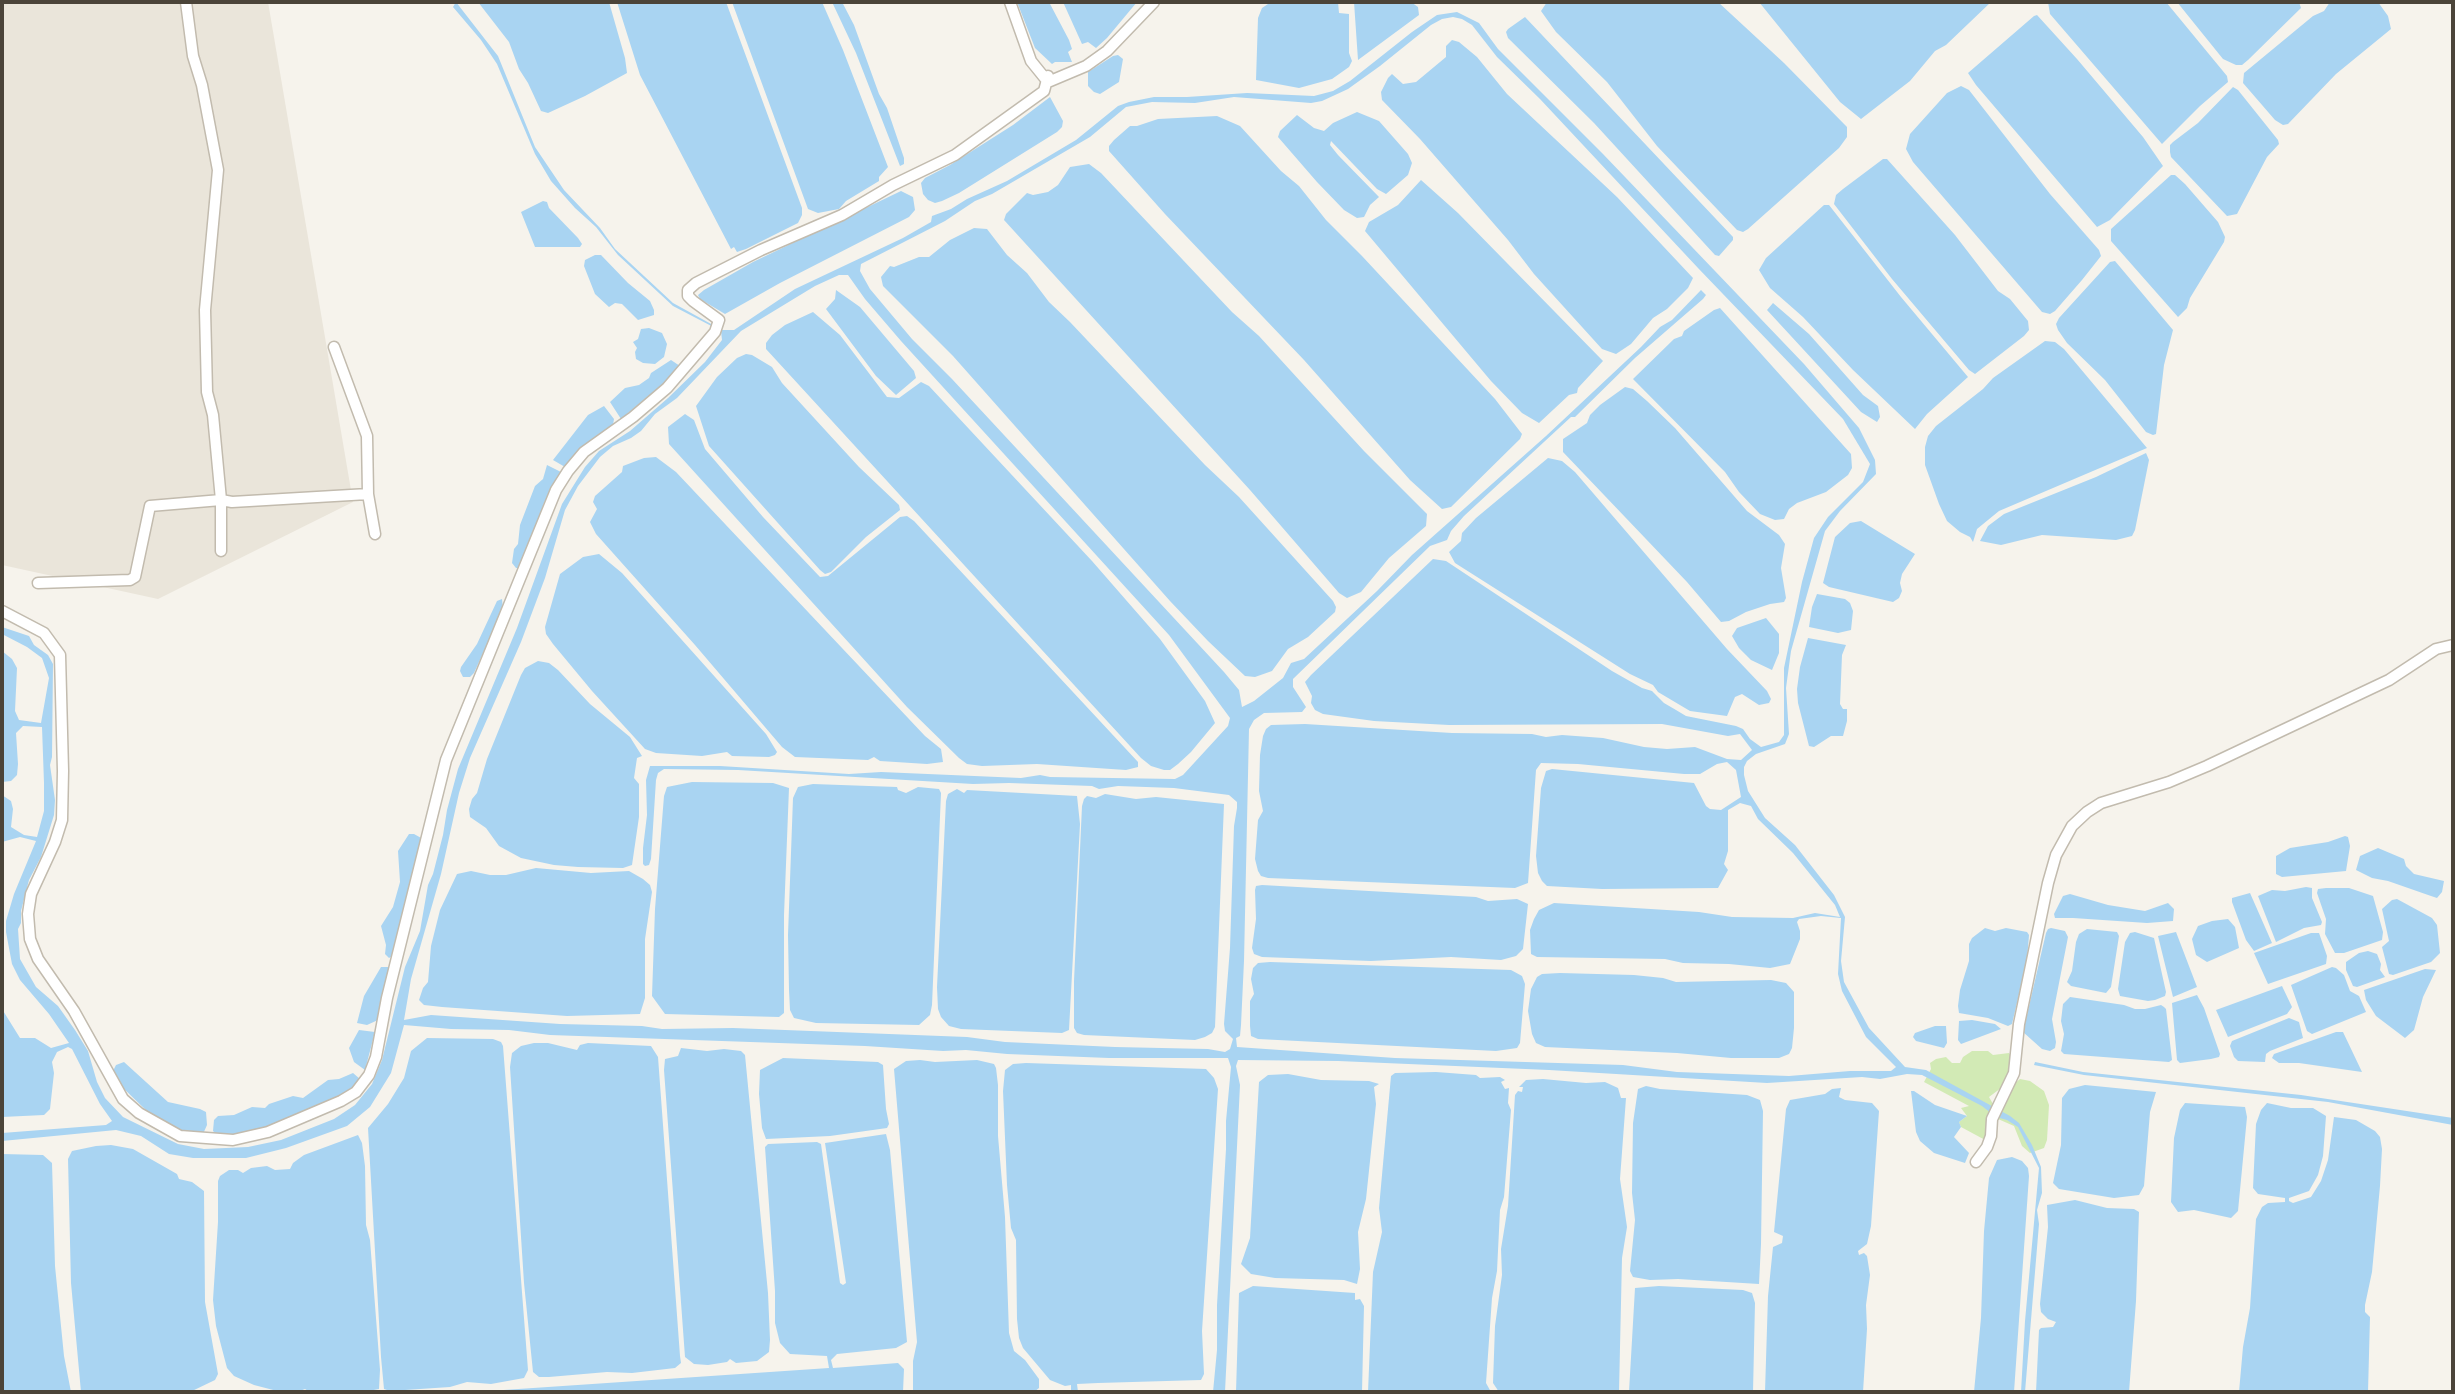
<!DOCTYPE html>
<html>
<head>
<meta charset="utf-8">
<style>
	body { margin:0 }
	#map { position:relative; width:2455px; height:1394px; overflow:hidden; background:#f6f3ec; font-family:"Titillium Web",sans-serif }
	canvas { display:block }
	.frame { position:absolute; inset:0; border:4px solid #4b4439; pointer-events:none }
</style>
</head>
<body>
<div id="map">
<canvas width="2455" height="1394"></canvas>
<div class="frame"></div>
</div>
<script>
const c = document.querySelector('canvas').getContext('2d');
c.lineJoin = 'round';
function fill(path, color) { c.fillStyle = color; c.fill(path, 'evenodd'); }
const poly = rows => new Path2D(rows.map(r => 'M' + r).join(''));
function stroke(path, color, width, dash) { c.strokeStyle = color; c.lineWidth = width; c.lineCap = dash ? 'butt' : 'round'; c.setLineDash(dash || []); c.stroke(path); }
fill(poly([
	[2,2,268,2,353,502,158,599,2,565]
]), '#eae5da');
fill(poly([
	[1972,1051,1988,1051,1993,1055,2009,1053,2013,1060,2005,1085,1989,1097,1993,1104,1988,1120,1987,1141,1961,1127,1959,1122,1967,1116,1961,1108,1969,1106,1924,1082,1931,1069,1930,1063,1936,1059,1946,1057,1952,1063,1960,1063,1963,1057],
	[2020,1079,2030,1081,2044,1091,2049,1105,2047,1140,2044,1148,2030,1153,2022,1146,2014,1126,1998,1119,2010,1087]
]), '#d2eab5');
fill(poly([
	[456,2,498,56,535,147,564,190,600,228,615,249,673,303,722,330,734,330,795,289,903,238,931,222,932,216,951,209,967,199,1007,181,1076,140,1118,106,1129,102,1154,97,1187,97,1247,93,1314,96,1333,91,1350,81,1412,32,1437,15,1457,12,1479,23,1498,49,1603,154,1804,364,1859,428,1875,460,1876,474,1840,511,1825,531,1791,651,1786,688,1789,734,1785,744,1756,754,1747,761,1744,767,1744,775,1748,791,1765,818,1795,845,1834,895,1845,917,1841,961,1844,982,1869,1028,1905,1067,1926,1070,2010,1116,2019,1123,2032,1145,2041,1167,2042,1193,2037,1210,2039,1224,2025,1392,2021,1392,2025,1321,2039,1168,2018,1127,2007,1120,1996,1117,1982,1106,1922,1075,1907,1074,1880,1079,1862,1077,1767,1083,1549,1070,1338,1061,1238,1060,1236,1066,1240,1085,1225,1392,1213,1392,1217,1350,1217,1305,1226,1149,1226,1121,1231,1067,1228,1058,1109,1058,1007,1054,966,1050,943,1051,865,1046,550,1035,509,1030,451,1029,404,1025,391,1073,370,1107,347,1126,286,1148,246,1158,193,1158,169,1154,141,1136,116,1130,2,1141,2,1133,106,1125,112,1121,100,1104,72,1049,68,1047,57,1052,52,1062,54,1073,50,1109,44,1115,2,1117,2,1009,20,1038,35,1038,51,1048,69,1043,49,1014,20,980,12,964,6,932,6,921,14,894,36,841,20,837,2,842,2,795,11,801,13,809,11,827,24,835,37,837,44,811,44,783,42,727,23,726,16,733,18,764,17,775,11,781,2,782,2,651,12,659,17,668,15,711,19,720,41,723,49,678,42,658,27,647,2,634,2,627,29,636,34,645,48,655,53,664,52,757,50,765,55,800,54,815,41,857,29,880,21,911,21,923,18,929,20,959,36,987,58,1006,75,1030,88,1051,97,1082,105,1098,123,1117,178,1144,204,1149,248,1147,281,1140,334,1119,355,1105,372,1084,382,1060,405,967,420,931,428,885,433,874,443,835,447,810,458,769,517,628,562,504,585,467,599,451,630,431,668,398,705,362,722,340,721,331,673,306,618,255,596,227,575,208,551,181,535,154,497,64,481,40,453,7],
	[1453,17,1462,19,1472,25,1497,57,1540,99,1698,268,1843,419,1870,464,1863,482,1828,517,1814,538,1802,582,1784,668,1784,735,1779,742,1761,747,1750,739,1743,729,1736,726,1686,716,1676,710,1664,703,1652,691,1642,688,1612,671,1446,561,1433,559,1311,675,1305,682,1312,696,1311,703,1315,710,1323,714,1374,721,1449,725,1662,724,1728,736,1740,734,1752,750,1741,760,1727,759,1695,747,1667,749,1644,747,1603,738,1562,735,1546,737,1532,734,1452,733,1305,724,1271,725,1266,729,1263,736,1260,755,1259,791,1263,811,1258,820,1255,859,1258,871,1261,876,1268,878,1515,888,1528,883,1536,770,1541,763,1578,764,1684,774,1700,774,1717,764,1727,762,1736,770,1741,797,1721,810,1710,809,1706,806,1694,783,1552,769,1546,771,1541,788,1536,856,1538,873,1542,881,1547,886,1602,889,1718,888,1728,870,1724,864,1728,851,1728,810,1740,803,1751,806,1758,819,1793,853,1835,905,1840,917,1815,913,1793,918,1732,917,1699,912,1554,903,1539,910,1534,919,1530,930,1531,954,1537,957,1665,959,1683,963,1729,964,1770,968,1790,964,1800,939,1800,931,1797,922,1799,919,1821,916,1841,918,1838,974,1842,991,1866,1037,1896,1067,1891,1071,1850,1071,1789,1076,1677,1072,1623,1065,1395,1058,1237,1047,1236,1038,1240,1036,1241,1025,1244,961,1249,729,1254,720,1264,713,1302,712,1306,707,1293,687,1293,679,1430,546,1447,540,1451,531,1464,516,1571,417,1575,417,1635,358,1703,299,1706,295,1701,290,1672,320,1660,327,1641,347,1546,436,1412,555,1377,591,1304,659,1291,663,1283,678,1254,701,1242,707,1239,690,1224,672,952,379,912,339,870,289,860,271,861,264,945,221,975,201,992,194,1090,137,1126,107,1152,102,1195,103,1234,97,1311,103,1322,101,1348,89,1380,66,1431,25,1442,19],
	[839,275,848,275,865,299,901,341,1169,635,1230,718,1228,726,1183,775,1175,779,1050,777,1040,775,1021,778,881,772,849,774,720,766,650,766,646,780,647,815,643,848,643,864,645,866,649,865,651,859,656,780,658,773,664,769,738,770,973,784,1009,783,1092,786,1099,789,1118,786,1174,788,1229,795,1237,802,1237,808,1234,826,1230,948,1224,1024,1225,1031,1233,1039,1230,1049,1225,1052,1208,1049,1115,1047,1005,1042,967,1037,733,1028,662,1029,642,1026,560,1024,431,1015,404,1020,411,979,441,874,459,793,470,758,521,642,545,578,565,510,578,486,600,457,613,446,631,438,641,431,655,414,677,398,741,331,815,286],
	[478,2,609,2,625,58,627,73,585,96,548,113,541,111,528,83,519,69,509,42],
	[617,2,726,2,802,208,802,215,798,223,746,249,737,252,734,247,731,249,640,75],
	[732,2,822,2,843,50,888,167,879,177,879,181,846,201,839,209,818,213,808,209],
	[832,2,842,2,854,25,879,94,887,108,904,158,904,164,900,166,856,53],
	[1017,2,1049,2,1069,40,1072,49,1068,52,1072,62,1055,62,1052,64,1035,48],
	[1063,2,1137,2,1107,38,1096,48,1088,42,1082,44],
	[1271,2,1338,2,1339,13,1349,14,1349,53,1352,61,1349,67,1332,79,1299,88,1256,80,1258,18,1262,8],
	[1354,2,1411,2,1418,7,1419,15,1358,60],
	[1547,2,1718,2,1784,63,1847,127,1847,137,1839,148,1748,229,1743,232,1737,230,1657,146,1607,82,1556,32,1541,11],
	[1759,2,1991,2,1946,45,1935,51,1910,81,1861,119,1840,102],
	[2048,2,2166,2,2227,76,2228,82,2200,106,2162,144,2050,14],
	[2177,2,2299,2,2301,8,2248,60,2242,65,2236,65,2223,59],
	[2330,2,2378,2,2388,16,2391,29,2336,74,2288,124,2283,125,2275,120,2243,83,2244,73,2313,16,2324,11],
	[2037,15,2077,59,2143,137,2163,166,2110,220,2097,227,1976,85,1968,73,2034,16],
	[1525,17,1733,237,1733,240,1719,256,1715,255,1594,123,1508,38,1506,32,1508,29],
	[1452,40,1459,42,1477,57,1507,94,1617,197,1693,278,1688,288,1667,309,1653,318,1631,344,1616,354,1602,349,1534,274,1508,240,1420,139,1382,100,1381,92,1388,78,1392,74,1403,84,1416,82,1446,57,1446,46],
	[1118,55,1123,59,1119,82,1100,94,1094,92,1088,86,1088,72,1113,56],
	[1961,86,1969,90,2050,194,2099,250,2101,256,2082,280,2055,311,2050,314,2042,312,1913,162,1906,149,1910,134,1947,93],
	[2233,87,2238,90,2278,140,2279,144,2267,157,2237,214,2227,216,2171,157,2170,152,2170,145,2173,142,2198,123],
	[1050,97,1063,121,1062,127,1057,132,959,193,942,201,935,203,928,200,923,194,921,183,925,178,950,165,1013,125],
	[1357,112,1379,121,1408,154,1412,163,1408,175,1386,194,1377,189,1331,141,1330,145,1338,155,1379,197,1370,205,1364,217,1357,218,1344,210,1317,182,1278,137,1280,131,1297,115,1314,128,1324,131,1333,123],
	[1217,116,1240,126,1281,171,1299,186,1326,220,1362,256,1495,399,1522,434,1520,439,1451,507,1442,509,1410,480,1304,360,1165,214,1109,151,1109,146,1114,140,1130,126,1137,126,1158,119],
	[1883,159,1887,159,1955,235,1998,291,2010,299,2028,321,2029,330,2024,336,1975,374,1969,370,1892,279,1834,204,1836,195,1843,189],
	[1089,164,1101,173,1232,312,1259,336,1364,451,1427,514,1426,526,1389,558,1361,592,1347,598,1339,593,1250,490,1004,220,1006,214,1027,193,1033,195,1048,192,1058,185,1070,167],
	[2171,175,2175,175,2185,184,2218,222,2225,237,2224,242,2190,298,2187,308,2178,317,2111,241,2111,229],
	[1421,180,1458,213,1603,361,1578,388,1577,393,1569,395,1539,423,1522,413,1491,381,1365,231,1369,222,1398,205],
	[901,191,913,197,915,210,909,217,780,283,725,314,700,299,698,295,704,290,753,262],
	[543,201,547,202,549,208,578,238,582,244,580,247,535,247,521,212],
	[1824,205,1829,205,1901,297,1968,377,1927,414,1915,429,1853,370,1803,317,1770,288,1759,270,1766,258],
	[974,228,987,229,1007,255,1027,273,1049,302,1070,322,1205,465,1239,497,1333,601,1336,607,1335,612,1308,637,1288,649,1272,671,1255,677,1245,676,1208,641,1170,601,953,356,883,286,881,277,890,266,894,267,919,257,929,257,950,240],
	[595,255,601,255,628,283,650,301,654,310,654,315,638,320,622,304,615,303,609,307,595,294,584,266,585,260],
	[2115,261,2173,330,2164,365,2156,434,2153,435,2146,432,2105,380,2067,343,2058,330,2056,324,2059,318,2110,262],
	[836,290,860,307,914,371,916,378,896,395,876,376,826,309,835,299],
	[1773,303,1809,334,1863,395,1878,406,1880,417,1877,422,1861,412,1767,310],
	[1720,308,1851,454,1852,468,1848,475,1826,492,1797,503,1789,509,1784,519,1775,520,1760,514,1739,492,1725,472,1633,379,1674,339,1682,336,1684,331,1714,310],
	[813,312,840,335,887,397,899,398,921,382,929,386,1092,561,1160,639,1205,701,1215,723,1191,752,1178,764,1170,770,1164,770,1151,766,1141,758,766,349,766,343,772,335,785,325],
	[649,328,662,333,667,344,664,357,655,364,643,363,636,359,635,352,637,348,633,342,638,339,641,329],
	[2045,341,2055,342,2064,349,2147,448,1999,511,1977,529,1973,542,1970,537,1960,532,1947,521,1939,504,1925,465,1925,447,1928,436,1936,426,1983,389,1993,378],
	[746,354,752,355,772,367,782,383,859,467,899,505,900,510,866,537,831,572,825,574,820,570,709,446,696,406,717,377,737,358],
	[671,360,680,366,676,373,621,419,610,402,625,388,639,385,649,378,651,373],
	[1625,387,1633,389,1647,401,1675,428,1747,511,1779,535,1785,544,1781,568,1786,598,1784,602,1770,604,1746,612,1729,621,1721,622,1687,582,1563,452,1563,439,1587,423,1590,415,1600,405],
	[604,406,614,419,613,425,589,443,565,467,553,460,588,415],
	[685,414,694,420,705,449,763,517,820,577,828,576,900,517,907,516,914,521,1138,762,1138,767,1126,770,1037,764,982,766,967,764,959,758,907,707,669,444,668,427],
	[2146,453,2149,460,2135,530,2132,536,2116,540,2042,535,2001,545,1980,541,1988,526,2004,514,2096,477],
	[656,457,676,472,925,736,941,749,943,762,927,764,880,761,874,757,868,760,795,757,782,747,695,645,596,534,590,522,597,509,593,502,595,496,622,472,623,466,644,458],
	[1548,458,1562,461,1575,472,1727,649,1767,691,1771,699,1769,703,1759,705,1742,694,1735,697,1727,716,1690,711,1658,692,1653,685,1630,674,1455,563,1449,552,1461,541,1462,533,1476,518],
	[547,465,561,472,544,503,522,569,516,568,512,563,514,549,518,544,520,525,535,486,543,479],
	[1861,521,1915,554,1902,574,1900,583,1902,591,1899,598,1893,602,1829,587,1823,583,1835,537,1850,523],
	[599,554,622,573,766,734,777,752,775,755,769,757,732,756,727,752,702,756,656,753,645,749,592,691,553,644,546,634,545,627,560,574,583,557],
	[1817,594,1845,599,1850,603,1853,611,1851,630,1838,633,1809,627,1812,607],
	[502,599,503,609,474,673,470,677,463,677,460,671,461,667,477,644,497,601],
	[1766,618,1779,634,1779,653,1772,670,1751,660,1739,648,1732,636,1737,628],
	[1808,638,1846,645,1842,655,1840,704,1843,709,1847,709,1847,721,1843,736,1831,736,1814,747,1809,746,1798,703,1797,689,1800,667],
	[538,661,549,663,558,670,590,704,630,737,642,756,637,758,634,778,639,784,639,817,632,865,623,868,578,867,554,865,521,858,499,846,486,828,470,817,469,809,472,799,477,793,487,759,521,675,525,668],
	[692,782,773,783,789,788,784,915,784,1013,779,1017,665,1014,652,996,655,909,664,796,667,787],
	[813,784,897,787,898,790,906,793,918,787,939,789,941,793,932,1005,930,1015,919,1025,816,1023,794,1018,790,1010,789,990,788,935,793,798,798,787],
	[957,789,964,793,967,790,1077,796,1080,824,1069,1030,1062,1033,961,1029,949,1026,941,1017,938,1009,937,987,946,801,948,794],
	[1105,794,1136,799,1156,797,1224,804,1215,1027,1212,1033,1205,1037,1195,1040,1084,1035,1077,1033,1074,1028,1074,981,1082,806,1084,799,1087,796,1096,798],
	[409,834,414,834,423,839,394,955,389,958,385,954,386,945,381,926,393,907,400,882,398,851],
	[2345,836,2348,837,2350,846,2346,871,2282,877,2276,874,2276,856,2290,848,2328,842],
	[2378,848,2404,859,2406,866,2414,874,2444,881,2442,892,2437,898,2431,896,2388,881,2372,878,2356,870,2360,856],
	[536,868,591,873,629,871,643,879,650,885,652,892,645,939,645,998,640,1014,567,1016,442,1007,424,1005,419,1000,423,988,428,982,431,946,440,910,457,874,471,871,490,875,506,875],
	[1262,885,1476,897,1488,901,1517,899,1528,904,1523,949,1516,956,1501,960,1451,957,1371,961,1262,957,1254,954,1252,948,1256,919,1255,890,1256,886],
	[2306,887,2312,888,2312,898,2322,922,2321,925,2304,928,2276,942,2258,896,2272,890,2285,891],
	[2326,888,2349,888,2373,896,2383,932,2382,940,2344,953,2335,953,2325,934,2326,919,2317,893,2318,889],
	[2250,893,2272,943,2254,951,2246,940,2232,902,2232,898],
	[2070,894,2108,905,2145,911,2168,903,2174,909,2173,921,2147,923,2073,918,2055,918,2054,914,2063,896],
	[2397,899,2432,918,2437,925,2440,953,2431,962,2393,975,2389,974,2382,947,2389,941,2382,909,2392,900],
	[2228,919,2235,927,2239,948,2207,962,2196,955,2192,939,2198,926,2212,921],
	[1985,928,1995,931,2006,928,2027,932,2029,935,2027,960,2012,1024,2008,1026,1988,1018,1959,1013,1958,1006,1960,990,1969,961,1969,944,1972,938],
	[2051,928,2065,931,2068,937,2052,1019,2056,1042,2055,1048,2050,1051,2042,1049,2023,1032,2046,933,2048,929],
	[2087,929,2117,932,2119,936,2111,987,2106,993,2071,986,2067,982,2072,971,2076,942,2079,934],
	[2135,932,2154,938,2166,992,2165,996,2155,1000,2148,1001,2120,996,2118,989,2125,942,2130,933],
	[2176,932,2197,987,2173,997,2158,936],
	[2311,933,2319,933,2327,956,2326,964,2268,984,2254,953],
	[2368,951,2377,954,2381,964,2380,970,2385,977,2357,987,2353,986,2346,970,2346,962,2359,953],
	[1270,962,1511,970,1522,976,1525,984,1520,1043,1517,1048,1496,1051,1258,1039,1251,1036,1250,1026,1250,1001,1254,994,1251,979,1253,968,1258,963],
	[381,967,390,967,378,1020,367,1025,357,1023,364,996],
	[2332,967,2336,968,2344,975,2350,991,2359,996,2366,1012,2312,1034,2307,1031,2291,985],
	[2425,969,2436,970,2423,997,2414,1030,2405,1038,2376,1016,2366,1000,2364,990],
	[1560,973,1634,975,1663,978,1676,982,1771,980,1786,983,1794,992,1794,1028,1792,1048,1789,1054,1779,1058,1731,1058,1677,1053,1545,1047,1536,1043,1532,1034,1528,1011,1531,989,1537,977,1542,974],
	[2282,986,2292,1007,2287,1014,2228,1037,2216,1010],
	[2197,995,2204,1008,2220,1054,2219,1057,2211,1059,2180,1063,2177,1060,2172,1003],
	[2070,997,2124,1005,2135,1009,2145,1009,2161,1005,2164,1007,2166,1009,2172,1060,2169,1062,2064,1054,2061,1051,2064,1034,2061,1021,2063,1004],
	[2289,1018,2299,1022,2303,1038,2270,1051,2266,1054,2265,1062,2238,1061,2234,1057,2230,1046,2232,1041],
	[1972,1020,1995,1024,2001,1029,1961,1044,1958,1040,1959,1021],
	[1935,1026,1946,1026,1947,1043,1944,1048,1916,1041,1913,1037,1915,1033],
	[359,1030,375,1032,365,1070,354,1062,349,1048],
	[2336,1032,2343,1032,2362,1072,2299,1063,2279,1063,2272,1058,2274,1054],
	[427,1038,493,1039,501,1042,503,1046,528,1370,524,1378,491,1384,467,1382,450,1387,390,1391,384,1389,381,1357,368,1128,388,1104,404,1078,411,1051],
	[534,1043,548,1043,577,1050,580,1045,588,1043,651,1046,658,1057,680,1356,681,1363,675,1368,632,1373,607,1372,549,1377,539,1377,533,1372,524,1283,510,1067,512,1053,521,1046],
	[681,1048,707,1051,724,1049,741,1051,745,1055,768,1293,770,1340,769,1352,757,1361,736,1363,730,1359,727,1362,708,1365,694,1364,685,1357,664,1070,665,1059,678,1056],
	[783,1058,878,1062,883,1065,886,1109,889,1124,887,1128,830,1136,766,1139,762,1128,759,1094,760,1070],
	[920,1060,935,1062,977,1060,994,1064,996,1068,998,1085,998,1136,1005,1217,1009,1333,1014,1351,1025,1360,1039,1379,1039,1388,1034,1392,913,1392,913,1361,917,1342,894,1069,906,1061],
	[124,1062,168,1102,200,1109,206,1112,207,1125,203,1134,190,1136,151,1115,120,1085,113,1071,116,1065],
	[2035,1062,2083,1072,2301,1095,2453,1118,2453,1125,2328,1102,2084,1075,2034,1065],
	[1026,1063,1206,1069,1214,1078,1218,1089,1202,1331,1204,1374,1201,1380,1098,1383,1077,1384,1078,1392,1071,1392,1071,1385,1065,1386,1050,1380,1023,1348,1019,1338,1017,1319,1016,1240,1011,1228,1007,1185,1003,1091,1005,1070,1013,1064],
	[1436,1072,1476,1075,1480,1078,1500,1077,1505,1080,1501,1082,1505,1089,1509,1088,1508,1103,1511,1110,1504,1197,1500,1210,1497,1271,1492,1298,1486,1383,1491,1392,1368,1392,1373,1272,1382,1232,1379,1208,1391,1076,1395,1073],
	[353,1073,360,1079,353,1088,339,1098,273,1126,225,1136,217,1135,213,1131,214,1120,218,1116,234,1115,252,1107,265,1108,269,1104,293,1096,303,1098,328,1080,339,1079],
	[1288,1074,1321,1080,1369,1081,1379,1084,1374,1087,1376,1104,1366,1199,1358,1232,1360,1269,1357,1284,1344,1280,1275,1278,1251,1274,1241,1264,1250,1238,1259,1082,1268,1075],
	[1543,1079,1586,1083,1605,1082,1618,1088,1621,1098,1626,1098,1620,1179,1627,1227,1622,1258,1619,1392,1499,1392,1493,1383,1495,1326,1502,1275,1501,1249,1508,1206,1515,1095,1518,1091,1522,1092,1523,1087,1519,1087,1526,1080],
	[2085,1085,2156,1092,2150,1112,2144,1186,2139,1195,2114,1198,2059,1189,2053,1183,2061,1145,2062,1098,2069,1089],
	[1646,1086,1660,1089,1747,1095,1760,1100,1763,1111,1761,1244,1759,1284,1678,1279,1650,1280,1633,1277,1630,1271,1635,1220,1632,1193,1633,1123,1638,1089],
	[1841,1088,1839,1097,1845,1100,1872,1103,1879,1111,1871,1226,1867,1244,1858,1251,1859,1255,1864,1253,1867,1256,1870,1275,1866,1305,1867,1329,1863,1392,1765,1392,1768,1296,1773,1247,1782,1243,1783,1236,1774,1232,1786,1109,1790,1100,1825,1094,1832,1089],
	[1911,1091,1914,1091,1935,1105,1967,1116,1959,1122,1961,1127,1954,1137,1969,1153,1965,1163,1934,1153,1920,1141,1916,1132],
	[2185,1103,2245,1107,2247,1117,2238,1211,2231,1218,2194,1210,2178,1212,2171,1202,2174,1138,2180,1110],
	[2267,1103,2291,1108,2313,1108,2326,1116,2323,1156,2318,1175,2309,1191,2289,1198,2289,1201,2293,1203,2311,1197,2321,1181,2328,1160,2334,1117,2356,1120,2375,1131,2380,1137,2382,1149,2380,1186,2372,1272,2365,1305,2365,1312,2370,1317,2368,1392,2239,1392,2243,1347,2250,1308,2256,1219,2262,1207,2268,1203,2285,1202,2285,1198,2258,1194,2253,1188,2256,1124,2261,1110],
	[886,1134,890,1150,907,1342,896,1348,837,1354,831,1360,833,1368,898,1363,904,1369,903,1392,474,1392,829,1368,827,1356,790,1354,780,1343,775,1323,775,1291,765,1147,768,1144,817,1142,821,1144,840,1283,843,1285,846,1283,825,1143],
	[358,1135,362,1143,365,1166,366,1225,370,1240,380,1370,379,1389,363,1392,310,1392,305,1389,297,1392,281,1392,254,1385,234,1376,227,1368,216,1326,213,1300,218,1222,218,1181,220,1176,229,1170,238,1170,243,1173,251,1168,267,1166,275,1170,290,1169,293,1163,304,1155],
	[111,1145,133,1149,177,1174,179,1179,192,1182,204,1191,205,1302,218,1374,215,1380,190,1392,81,1392,71,1283,68,1159,72,1151,96,1146],
	[2,1154,43,1155,52,1163,55,1266,64,1356,71,1392,2,1392],
	[2012,1157,2022,1161,2028,1168,2029,1176,2014,1392,1974,1392,1981,1318,1984,1231,1989,1178,1997,1160],
	[2075,1200,2107,1208,2134,1209,2139,1212,2136,1301,2129,1392,2036,1392,2039,1330,2041,1328,2053,1327,2056,1322,2048,1319,2041,1312,2040,1304,2048,1227,2047,1205],
	[1253,1286,1355,1293,1355,1300,1360,1299,1364,1306,1362,1392,1236,1392,1239,1293],
	[1659,1286,1743,1290,1752,1293,1755,1303,1753,1392,1629,1392,1635,1288]
]), '#a9d4f2');
const minor = poly([
	[186,2,193,56,202,85,218,170,205,310,207,392,213,415,221,500,221,551],
	[1010,2,1031,61,1048,82,1086,66,1107,51,1154,2],
	[334,347,367,436,368,494,375,534],
	[38,583,130,580,135,577,150,506,221,500,232,502,368,494],
	[2,611,44,633,60,655,63,771,62,820,55,842,31,894,28,914,30,939,38,959,74,1011,123,1099,139,1113,180,1136,233,1140,268,1132,341,1101,356,1092,369,1075,376,1057,387,998,446,760,556,490,568,471,584,452,633,417,667,388,715,332,719,320,693,301,688,296,688,290,696,283,761,250,842,215,893,185,955,155,1044,91,1048,76],
	[1976,1162,1987,1147,1991,1136,1992,1119,2014,1073,2019,1024,2048,883,2056,855,2072,826,2087,812,2101,803,2169,782,2207,766,2389,680,2436,649,2453,645]
]);
stroke(minor, '#c2bbae', 13);
stroke(minor, '#fff', 10);
</script>
</body>
</html>
